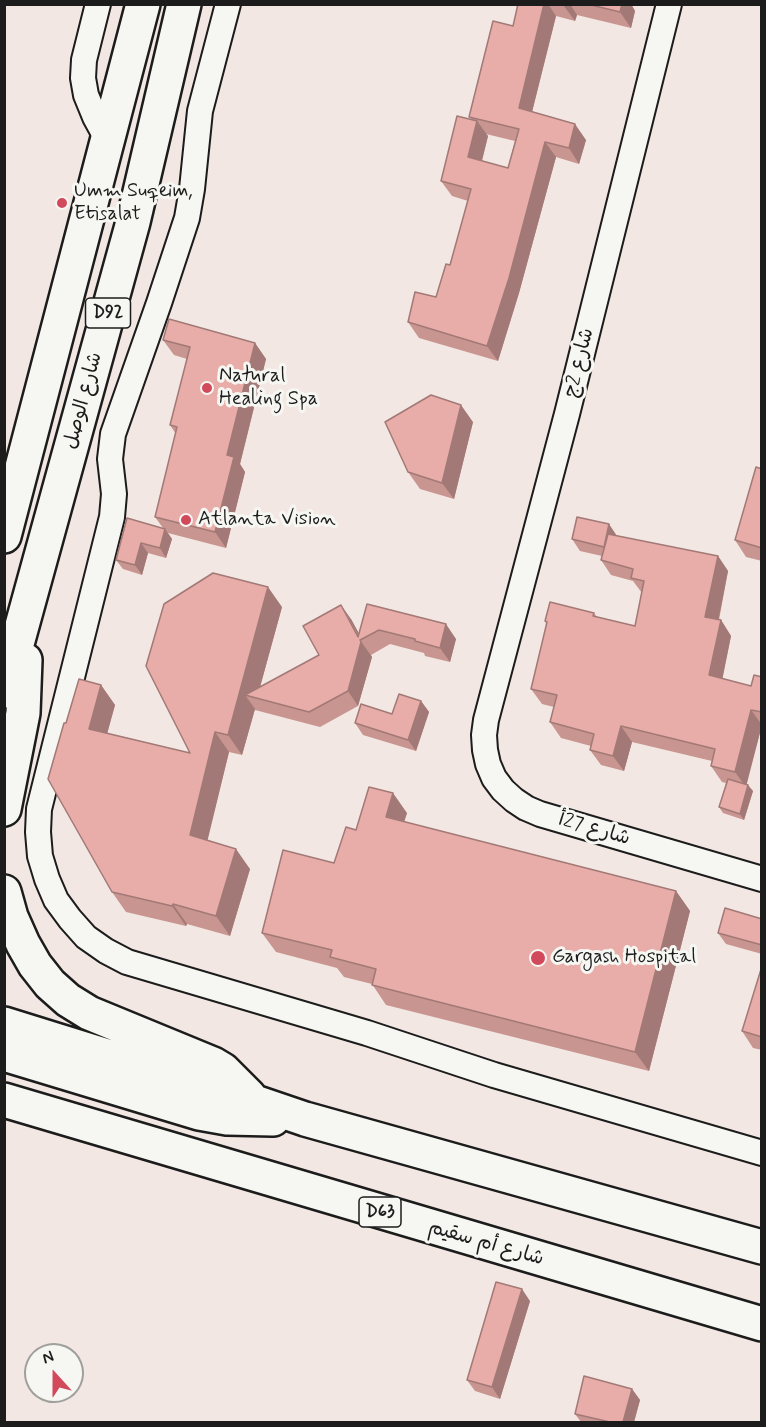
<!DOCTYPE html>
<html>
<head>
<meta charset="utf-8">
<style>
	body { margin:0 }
	#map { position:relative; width:766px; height:1427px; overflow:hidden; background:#f3e7e3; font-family:Mynerve,sans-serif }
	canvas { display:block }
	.frame { position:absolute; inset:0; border:6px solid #1c1c1c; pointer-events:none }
	.north { position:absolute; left:24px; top:1343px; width:60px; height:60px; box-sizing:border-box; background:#f6f6f2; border:2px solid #9f9f9c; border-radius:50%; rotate:339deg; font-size:16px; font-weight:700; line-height:24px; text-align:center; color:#1c1c1c }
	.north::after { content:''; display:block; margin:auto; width:21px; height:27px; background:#d1495b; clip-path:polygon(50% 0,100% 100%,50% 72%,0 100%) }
</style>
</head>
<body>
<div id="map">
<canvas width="766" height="1427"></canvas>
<div class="frame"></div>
<div class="north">N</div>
</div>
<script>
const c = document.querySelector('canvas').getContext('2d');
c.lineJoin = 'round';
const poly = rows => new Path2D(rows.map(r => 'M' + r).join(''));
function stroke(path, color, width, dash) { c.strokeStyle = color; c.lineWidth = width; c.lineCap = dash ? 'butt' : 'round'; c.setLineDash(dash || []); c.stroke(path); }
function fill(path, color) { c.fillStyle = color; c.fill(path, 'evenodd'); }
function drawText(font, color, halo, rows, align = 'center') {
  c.font = font + ' Mynerve,"Playpen Sans Arabic",sans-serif'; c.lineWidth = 6; c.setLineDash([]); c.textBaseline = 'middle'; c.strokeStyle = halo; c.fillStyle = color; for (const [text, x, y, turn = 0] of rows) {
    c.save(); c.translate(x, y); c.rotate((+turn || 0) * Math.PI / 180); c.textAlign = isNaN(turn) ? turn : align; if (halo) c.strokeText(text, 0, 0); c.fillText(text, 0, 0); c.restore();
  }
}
const street = poly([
	[98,4,84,60,83,78,86,95,95,117,107,139],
	[228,4,200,111,192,189,187,218,159,303,113,434,110,459,114,494,112,517,39,809,38,832,40,856,47,879,56,900,70,919,86,937,106,951,127,962,367,1033,494,1075,762,1153],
	[669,4,567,414,486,720,484,735,485,750,488,764,494,778,503,790,514,800,526,808,540,814,762,879]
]);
const primary = poly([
	[4,536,143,4],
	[4,691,133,222,184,4],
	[4,809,23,713,25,660],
	[4,892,11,917,23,944,35,965,50,984,68,1000,89,1013,213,1064,223,1070,249,1096],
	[4,1024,255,1102,305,1119,762,1247],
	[4,1054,199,1113,227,1118,273,1119],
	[4,1100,762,1324]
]);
stroke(street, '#1c1c1c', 28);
stroke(primary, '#1c1c1c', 38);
stroke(street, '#f6f6f2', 24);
stroke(primary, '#f6f6f2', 33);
fill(poly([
	[518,4,631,4,635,11,631,28,577,15,575,21,556,16,532,112,586,140,579,164,556,157,519,293,498,361,419,338,408,322,436,297,450,265,468,201,452,196,441,181,471,119,469,117,513,26],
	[486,134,515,141,508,168,482,161,488,136],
	[163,340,255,343,266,359,240,464,245,472,226,548,168,533,172,539,166,558,148,553,142,575,123,569,116,560,163,528,155,517,176,434,170,425,187,359,174,355],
	[473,422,454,499,420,489,408,472],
	[762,469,762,561,746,557,735,540],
	[617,536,718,556,728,571,719,620,721,620,731,636,722,679,751,686,762,677,762,725,746,784,753,791,744,820,723,813,719,807,726,783,722,782,711,766,712,761,632,742,624,771,601,765,590,750,591,746,561,738,550,722,554,707,542,704,531,689,547,625,545,621,594,613,597,617,635,626,642,593,633,581,611,575,601,560,602,556,580,551,572,539],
	[367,604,456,639,450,662,425,656,424,653,390,644,371,655,372,657,358,706,320,727,255,710,255,709,242,755,229,752,207,840,250,869,230,936,187,924,186,926,126,912,112,892,66,723,101,685,115,705,107,733,190,753,282,607,260,687,319,655,351,619,359,634],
	[421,701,429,712,416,751,363,735,355,723,392,714],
	[407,813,404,822,676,891,690,911,649,1071,386,1005,372,984,344,977,337,968,276,952,262,933,334,863,356,830],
	[762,919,762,954,726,944,718,933],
	[762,966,762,1050,753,1048,742,1031],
	[530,1301,500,1399,475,1391,467,1380],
	[632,1389,640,1400,634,1422,581,1422,575,1414]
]), '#c89590');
fill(poly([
	[544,4,548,4,556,16,529,124,519,108],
	[565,4,570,4,577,15,575,21,564,6],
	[622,4,631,4,635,11,631,28,620,12],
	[477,121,488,136,479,172,468,157],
	[575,124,586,140,579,164,569,148],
	[545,142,556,157,519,293,498,361,487,346],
	[255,343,266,359,240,464,245,472,226,548,215,532,227,455],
	[461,405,473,422,454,499,442,483],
	[609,524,617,536,612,558,604,547],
	[165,529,172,539,166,558,160,548],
	[141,543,148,553,142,575,135,565],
	[718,556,728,571,716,632,705,617],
	[268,587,282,607,257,698,245,695,255,709,242,755,228,735],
	[341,605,351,619,362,639,361,640],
	[721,620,731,636,720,691,709,675],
	[446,624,456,639,450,662,440,648],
	[360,640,372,657,358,706,348,691],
	[101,685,115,705,103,749,89,729],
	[421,701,429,712,416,751,408,740],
	[751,710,762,725,746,787,735,772],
	[621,726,632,742,624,771,613,756],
	[215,732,229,752,204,855,190,835],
	[748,785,753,791,744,820,740,814],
	[393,793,407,813,399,837,386,817],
	[236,849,250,869,230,936,216,916],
	[676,891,690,911,649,1071,635,1052],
	[173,904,187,924,186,926,172,906],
	[522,1289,530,1301,500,1399,492,1387],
	[632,1389,640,1400,634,1422,623,1422]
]), '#a27976');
const building = poly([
	[518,4,544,4,519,108,575,124,569,148,545,142,509,278,487,346,408,322,415,292,436,297,446,264,450,265,471,189,441,181,457,116,477,121,468,157,508,168,519,129,469,117,493,21,513,26,518,4],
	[587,4,622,4,620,12,587,4],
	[169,319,255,343,227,455,234,457,215,532,155,517,177,427,170,425,190,347,163,340,169,319],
	[431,395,461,405,442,483,408,472,385,422,431,395],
	[756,467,762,469,762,548,735,540,756,467],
	[577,517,609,524,604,547,572,539,577,517],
	[127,518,165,529,160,548,141,543,135,565,116,560,127,518],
	[608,534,718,556,705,617,721,620,709,675,751,686,754,675,762,677,762,712,751,710,735,772,711,766,715,749,621,726,613,756,590,750,594,734,550,722,557,695,531,689,547,622,545,621,550,602,594,613,593,616,635,626,644,581,631,578,633,569,601,560,608,534],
	[213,573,268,587,228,735,215,732,190,835,236,849,216,916,173,904,172,906,112,892,48,779,64,723,66,723,79,679,101,685,89,729,190,753,146,666,164,604,213,573],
	[367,604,446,624,440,648,415,641,415,639,379,630,360,640,361,642,348,691,309,712,245,695,319,655,303,626,341,605,358,637,367,604],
	[399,694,421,701,408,740,355,723,361,704,392,714,399,694],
	[728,779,748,785,740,814,719,807,728,779],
	[369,787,393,793,386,817,676,891,635,1052,372,985,376,969,330,957,332,950,262,933,283,850,334,863,346,827,356,830,369,787],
	[725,908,762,919,762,945,718,933,725,908],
	[762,966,762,1037,742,1031,762,966],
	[496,1282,522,1289,492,1387,467,1380,496,1282],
	[584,1376,632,1389,623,1422,610,1422,575,1414,584,1376]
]);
fill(building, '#e8ada8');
stroke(building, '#a27976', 1.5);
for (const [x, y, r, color] of [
	[62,203,6,"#d1495b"],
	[207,388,6,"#d1495b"],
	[186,520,6,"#d1495b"],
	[538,958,8,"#d1495b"]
]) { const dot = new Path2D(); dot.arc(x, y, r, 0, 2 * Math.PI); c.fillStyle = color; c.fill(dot); stroke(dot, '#f6f6f2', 2); }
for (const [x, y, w] of [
	[108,313,45],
	[380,1212,42]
]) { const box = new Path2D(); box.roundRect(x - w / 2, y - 15, w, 30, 4.5); c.fillStyle = '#f6f6f2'; c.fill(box); stroke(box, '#1c1c1c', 1.5); }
drawText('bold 18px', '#1c1c1c', null, [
	["D92",108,313],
	["D63",380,1212]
]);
drawText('20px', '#1c1c1c', '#f6f6f2', [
	["Umm Suqeim,",74,192],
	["Etisalat",74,215],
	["Natural",219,377],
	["Healing Spa",219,400],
	["Atlanta Vision",198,520],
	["Gargash Hospital",552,958]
], 'left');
drawText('20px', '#1c1c1c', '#f6f6f2', [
	["شارع 2ج",580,363,-76],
	["شارع الوصل",84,401,-75],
	["شارع 27أ",594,830,16],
	["شارع أم سقيم",486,1244,16]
]);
</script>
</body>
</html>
